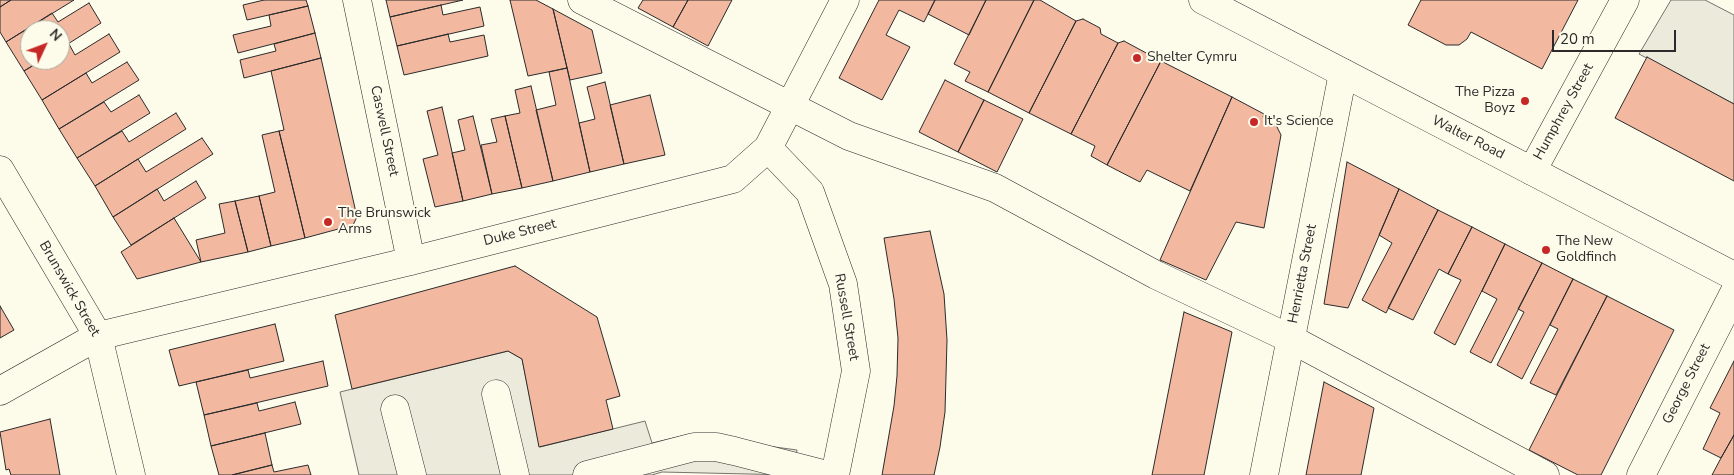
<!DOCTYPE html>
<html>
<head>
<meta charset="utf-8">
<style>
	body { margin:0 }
	#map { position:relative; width:1734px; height:475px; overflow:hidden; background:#fdfbea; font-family:"Nunito Sans",sans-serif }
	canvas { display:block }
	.north { position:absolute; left:20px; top:20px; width:50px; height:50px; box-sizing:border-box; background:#fdfbea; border:1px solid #a9a89e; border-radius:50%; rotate:47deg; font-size:14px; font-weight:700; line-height:20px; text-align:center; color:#2b2b2b }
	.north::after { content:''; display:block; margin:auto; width:18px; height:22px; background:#c62828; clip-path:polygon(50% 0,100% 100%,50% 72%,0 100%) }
	.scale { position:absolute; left:1552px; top:30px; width:124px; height:22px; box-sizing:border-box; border:2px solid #2b2b2b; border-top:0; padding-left:6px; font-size:15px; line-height:18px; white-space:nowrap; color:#2b2b2b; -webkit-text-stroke:4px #fdfbea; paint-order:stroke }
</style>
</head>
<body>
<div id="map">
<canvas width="1734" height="475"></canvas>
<div class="north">N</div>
<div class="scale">20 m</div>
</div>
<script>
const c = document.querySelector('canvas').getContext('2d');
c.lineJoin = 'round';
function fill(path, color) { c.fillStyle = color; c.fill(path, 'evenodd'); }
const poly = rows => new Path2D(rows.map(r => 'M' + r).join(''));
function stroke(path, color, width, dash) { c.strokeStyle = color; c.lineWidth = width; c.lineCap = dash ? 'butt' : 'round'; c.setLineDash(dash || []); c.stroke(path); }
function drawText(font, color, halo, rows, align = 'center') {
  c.font = font + ' "Nunito Sans",sans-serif'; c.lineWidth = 4; c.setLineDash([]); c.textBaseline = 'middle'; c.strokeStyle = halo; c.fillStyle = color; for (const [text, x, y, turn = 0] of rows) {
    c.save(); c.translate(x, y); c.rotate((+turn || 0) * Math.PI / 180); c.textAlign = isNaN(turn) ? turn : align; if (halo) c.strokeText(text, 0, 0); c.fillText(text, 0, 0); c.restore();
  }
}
const parking = poly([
	[1671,0,1705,0,1734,15,1734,104,1639,54,1671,0],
	[508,351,522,359,540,447,645,421,652,443,686,435,797,450,792,475,662,472,652,475,359,475,340,392,508,351]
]);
fill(parking, '#eceadb');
stroke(parking, '#74746e', 1);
const building = poly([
	[0,0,11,0,0,7,0,0],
	[11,0,74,0,6,42,0,32,0,7,11,0],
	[264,0,306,0,308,6,247,20,243,5,264,0],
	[386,0,463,0,390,17,386,0],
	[510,0,536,0,553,9,567,68,528,76,510,0],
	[643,0,688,0,673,27,638,8,643,0],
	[688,0,732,0,708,46,673,27,688,0],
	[879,0,935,0,924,22,899,10,886,35,910,47,882,100,839,78,879,0],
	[935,0,986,0,969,35,928,14,935,0],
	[986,0,1034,0,988,92,965,81,970,72,954,64,986,0],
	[1034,0,1040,0,1076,21,1029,113,988,92,1034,0],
	[1421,0,1578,0,1542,69,1471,32,1467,39,1459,45,1446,45,1408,25,1421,0],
	[89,3,101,23,60,49,60,30,30,30,30,60,42,60,24,71,6,42,52,13,58,22,89,3],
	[441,5,443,15,480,7,484,26,397,46,390,17,441,5],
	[308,6,315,33,238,53,233,35,271,26,269,15,308,6],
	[553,9,592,30,602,73,570,80,553,9],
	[1083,19,1100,28,1101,34,1118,43,1071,134,1029,113,1076,21,1083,19],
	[315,33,321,58,244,78,240,60,276,51,274,44,315,33],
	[109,34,120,52,42,100,24,71,42,60,60,60,60,49,69,44,75,55,109,34],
	[448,34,450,42,484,35,488,56,404,75,397,46,448,34],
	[1124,41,1161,61,1107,165,1091,156,1095,146,1071,134,1118,43,1124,41],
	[1647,57,1734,104,1734,181,1615,118,1647,57],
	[321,58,357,217,353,225,305,238,279,131,284,130,271,71,321,58],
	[1161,61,1232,97,1190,191,1147,170,1140,182,1107,165,1161,61],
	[127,62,139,80,59,129,42,100,86,73,92,83,127,62],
	[567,68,590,172,553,181,536,110,556,105,549,72,567,68],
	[945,80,984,100,958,152,919,132,945,80],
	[605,82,624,164,590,172,579,123,595,119,587,87,605,82],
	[531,86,553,181,522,188,505,116,520,113,515,90,531,86],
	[139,95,150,113,77,158,59,129,104,102,111,112,139,95],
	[650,95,665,155,624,164,610,105,650,95],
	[1232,97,1264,114,1263,117,1276,125,1281,135,1264,228,1236,222,1206,280,1160,260,1232,97],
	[984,100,1023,119,997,172,958,152,984,100],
	[442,107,463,201,435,207,423,159,438,155,427,111,442,107],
	[176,113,186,129,95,186,77,158,122,131,129,142,176,113],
	[473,116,492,194,463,201,452,153,465,150,458,120,473,116],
	[505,116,522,188,492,194,481,145,497,142,491,119,505,116],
	[279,131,305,238,271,246,259,196,275,192,262,135,279,131],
	[202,138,213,154,113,217,95,186,138,159,146,172,202,138],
	[1347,162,1399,189,1348,308,1324,304,1347,162],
	[196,181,206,198,131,245,113,217,157,189,164,201,196,181],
	[1399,189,1438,210,1386,313,1362,300,1392,243,1379,235,1399,189],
	[259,196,271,246,248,252,235,201,259,196],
	[235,201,248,252,201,262,196,240,225,233,219,204,235,201],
	[1438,210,1472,227,1448,274,1439,269,1413,320,1388,308,1438,210],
	[174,218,201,262,137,279,121,252,174,218],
	[1472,227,1505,244,1455,345,1434,333,1461,280,1448,274,1472,227],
	[930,231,944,294,947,340,945,412,940,447,934,475,882,475,894,406,897,376,898,338,894,299,884,238,930,231],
	[1505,244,1542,263,1491,363,1470,352,1497,299,1482,291,1505,244],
	[1542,263,1573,279,1522,379,1497,365,1524,312,1518,309,1542,263],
	[515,266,597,317,620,396,606,400,613,429,539,447,522,359,508,351,352,389,335,315,515,266],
	[1573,279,1607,296,1556,395,1530,383,1558,329,1550,325,1573,279],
	[1607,296,1674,330,1601,475,1578,475,1529,450,1607,296],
	[0,306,14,330,0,338,0,306],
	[1184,312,1232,332,1204,475,1152,475,1184,312],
	[275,324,284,361,179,386,169,350,275,324],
	[323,361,328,386,204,415,196,382,248,370,250,378,323,361],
	[1734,361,1734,435,1721,458,1703,449,1720,413,1710,408,1734,361],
	[1324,382,1374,408,1361,475,1306,475,1324,382],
	[295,402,301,424,211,446,204,415,257,403,259,411,295,402],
	[50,419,60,475,11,475,9,469,6,470,0,432,50,419],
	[265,433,272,465,232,475,219,475,211,446,265,433],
	[1734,435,1734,475,1712,475,1721,458,1734,435],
	[272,465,274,472,308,465,311,475,232,475,272,465]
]);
fill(building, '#f2b8a0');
stroke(building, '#2b2b2b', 1);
const minor = poly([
	[357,0,411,261],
	[582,0,849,136,995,188,1156,275,1291,339,1545,475],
	[768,148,810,192,843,284,856,371,835,475],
	[0,170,98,336,131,475],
	[1532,171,1625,0],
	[0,391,98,336,411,261,733,179,768,148,845,0],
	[496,394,515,475],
	[395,409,412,475],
	[587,475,694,447,716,447,734,451,827,475],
	[1264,475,1343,73],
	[1641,475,1734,293]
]);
const major = poly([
	[1203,0,1734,276]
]);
stroke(minor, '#2b2b2b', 29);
stroke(major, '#2b2b2b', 29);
stroke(minor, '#fdfbea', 28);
stroke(major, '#fdfbea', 28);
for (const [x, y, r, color] of [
	[1137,58,5,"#c62828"],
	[1525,101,5,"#c62828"],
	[1254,122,5,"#c62828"],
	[328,222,5,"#c62828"],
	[1546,250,5,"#c62828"]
]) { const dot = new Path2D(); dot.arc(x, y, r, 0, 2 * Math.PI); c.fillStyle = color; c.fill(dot); stroke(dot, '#fdfbea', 2); }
drawText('14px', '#2b2b2b', '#fdfbea', [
	["Shelter Cymru",1147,58],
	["The Pizza",1515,93,"right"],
	["Boyz",1515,109,"right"],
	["It's Science",1264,122],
	["The Brunswick",338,214],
	["Arms",338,230],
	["The New",1556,242],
	["Goldfinch",1556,258]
], 'left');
drawText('14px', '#2b2b2b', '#fdfbea', [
	["Humphrey Street",1564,112,-61],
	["Caswell Street",384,131,78],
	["Walter Road",1468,138,27],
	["Duke Street",520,233,-14],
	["Henrietta Street",1303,274,-79],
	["Brunswick Street",69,289,60],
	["Russell Street",846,317,80],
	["George Street",1687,384,-63]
]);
</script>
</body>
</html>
